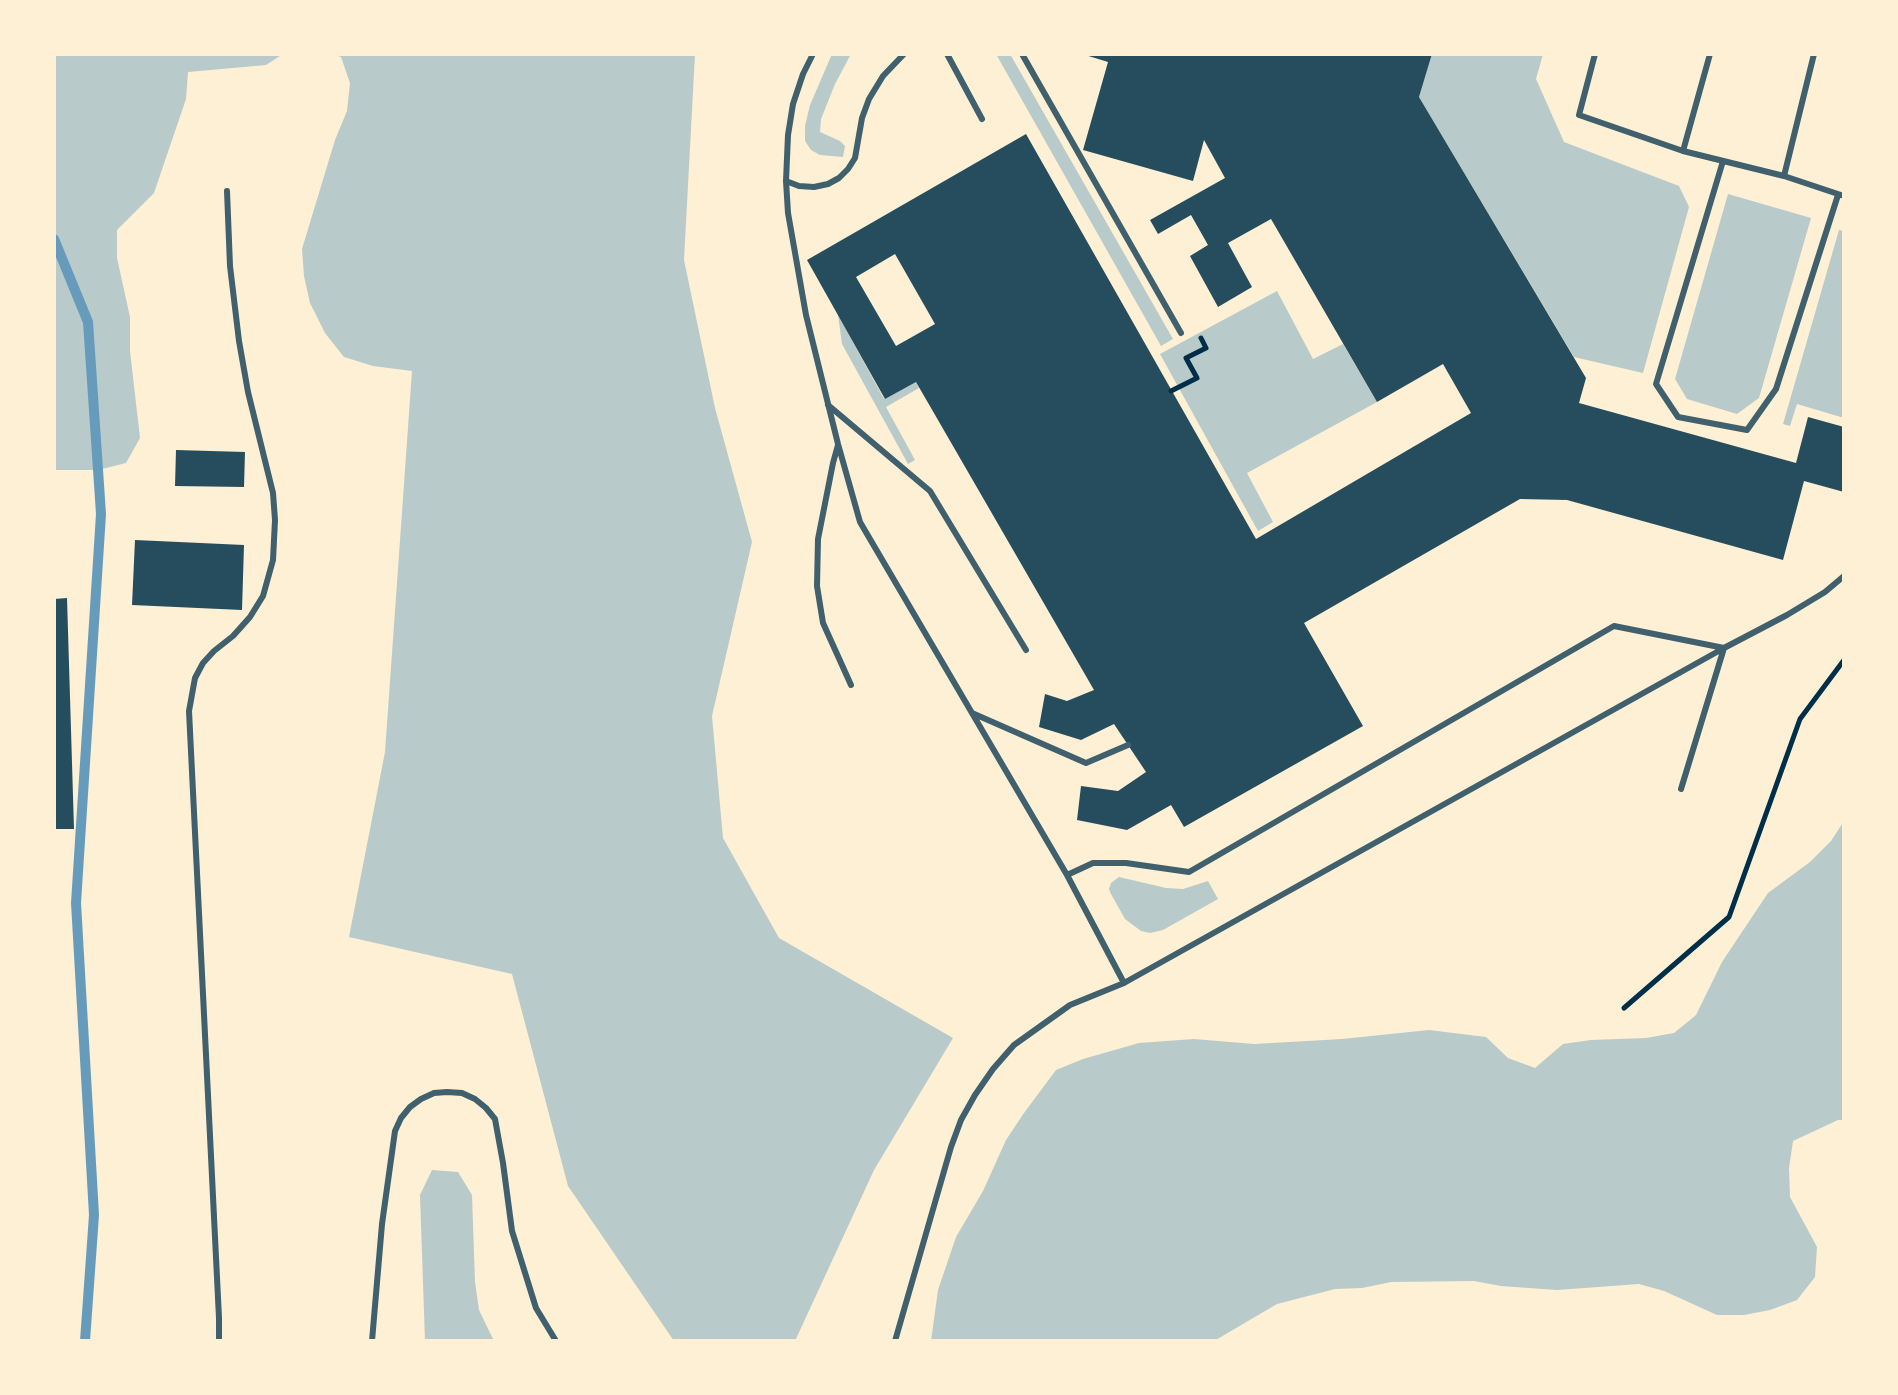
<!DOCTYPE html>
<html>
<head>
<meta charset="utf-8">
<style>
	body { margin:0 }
	#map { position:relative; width:1898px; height:1395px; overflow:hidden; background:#fdf0d5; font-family:Literata,serif }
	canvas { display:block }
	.frame { position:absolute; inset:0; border:56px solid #fdf0d5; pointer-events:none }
</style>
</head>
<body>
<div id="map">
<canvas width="1898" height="1395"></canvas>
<div class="frame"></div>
</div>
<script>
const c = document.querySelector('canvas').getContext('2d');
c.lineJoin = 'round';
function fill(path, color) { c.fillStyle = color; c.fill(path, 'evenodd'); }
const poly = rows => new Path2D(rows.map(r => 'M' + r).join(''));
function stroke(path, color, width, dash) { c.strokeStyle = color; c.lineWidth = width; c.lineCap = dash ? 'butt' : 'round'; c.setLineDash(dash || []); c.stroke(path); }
fill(poly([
	[54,54,283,54,266,65,188,72,186,99,154,193,117,230,117,258,130,317,130,351,140,438,126,463,98,470,54,470],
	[331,54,695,54,684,260,715,408,752,542,712,716,723,838,779,938,953,1038,874,1170,795,1341,674,1341,568,1186,512,974,349,937,385,752,412,371,373,366,344,357,325,333,310,303,304,276,302,249,335,140,347,111,350,83,341,57],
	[832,54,851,54,835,84,821,119,820,132,840,141,845,146,843,157,820,155,811,150,805,141,805,126,810,105],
	[996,54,1010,54,1173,339,1161,346],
	[1432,54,1543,54,1536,79,1564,142,1679,186,1689,207,1643,373,1574,357,1419,97],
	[1728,194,1811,218,1759,398,1737,414,1687,399,1675,379],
	[1839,230,1844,231,1844,418,1797,404,1790,426,1783,424],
	[1277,291,1313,359,1343,344,1377,402,1247,473,1273,522,1258,531,1160,354],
	[838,315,884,399,916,382,919,388,886,407,915,460,908,464,842,344],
	[1844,821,1844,1120,1838,1120,1793,1141,1789,1168,1790,1197,1817,1247,1815,1277,1797,1300,1770,1310,1744,1315,1717,1315,1664,1291,1639,1284,1557,1290,1501,1286,1474,1281,1391,1282,1362,1288,1335,1289,1277,1304,1214,1341,931,1341,938,1290,956,1237,983,1191,1006,1140,1024,1113,1056,1070,1083,1059,1139,1043,1194,1039,1254,1044,1342,1039,1429,1030,1486,1037,1508,1058,1535,1068,1563,1044,1591,1040,1646,1038,1674,1033,1696,1015,1722,962,1768,893,1810,862,1831,841],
	[1119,877,1166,888,1183,889,1208,881,1218,899,1163,930,1150,933,1141,931,1125,919,1111,894,1109,889,1111,883],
	[432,1170,458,1172,472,1195,475,1282,479,1310,494,1341,425,1341,420,1195]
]), '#b9caca');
stroke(poly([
	[54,239,88,322,101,514,76,903,94,1215,85,1341]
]), '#669bbc', 10);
fill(poly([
	[1082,54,1432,54,1419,97,1586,378,1579,403,1796,463,1808,417,1844,427,1844,492,1804,481,1783,560,1567,500,1520,499,1304,623,1363,726,1184,827,1171,805,1127,830,1077,820,1081,786,1118,791,1146,772,1114,724,1081,740,1039,727,1045,694,1067,701,1094,690,916,382,885,399,807,260,1026,134,1256,539,1471,413,1443,364,1377,402,1271,219,1228,243,1252,287,1218,307,1190,256,1208,245,1191,215,1158,234,1150,220,1225,178,1204,140,1193,181,1083,150,1108,62],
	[895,254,935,324,896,346,856,277],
	[176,450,245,452,244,487,175,486],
	[135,540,244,545,242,610,132,605],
	[67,598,74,829,54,829,54,599]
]), '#264d5e');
stroke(poly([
	[1171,391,1197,378,1186,358,1206,348,1201,338],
	[1624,1008,1729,917,1800,719,1844,660]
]), '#003049', 5);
stroke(poly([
	[813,54,803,74,793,104,788,135,786,181,788,213,806,315,838,444,860,522,1067,875,1124,983],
	[947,54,982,119],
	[1022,54,1181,333],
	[1595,54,1579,115,1683,151,1784,176,1844,196],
	[1683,151,1710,54],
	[1723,161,1656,384,1678,417,1747,430,1776,389,1838,195],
	[1784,176,1814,54],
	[786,181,799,186,814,187,828,184,839,178,848,169,855,158,862,118,869,99,883,76,904,54],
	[828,405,930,491,1026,650],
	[838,445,833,463,818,539,817,586,823,623,851,685],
	[972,713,1086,763,1128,745],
	[1067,875,1093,863,1126,863,1189,872,1614,626,1724,648,1681,789],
	[219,1341,219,1318,189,711,195,678,203,663,214,651,233,636,250,617,263,596,273,560,275,520,273,493,248,392,239,341,230,266,227,191],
	[372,1341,382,1224,395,1131,401,1118,410,1107,421,1099,434,1093,447,1092,462,1093,475,1099,486,1108,495,1119,503,1163,512,1231,536,1308,556,1341],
	[895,1341,951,1147,961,1120,975,1095,993,1069,1014,1045,1070,1005,1124,983,1724,648,1787,615,1825,592,1844,576]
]), '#3f606c', 6);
</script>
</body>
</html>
